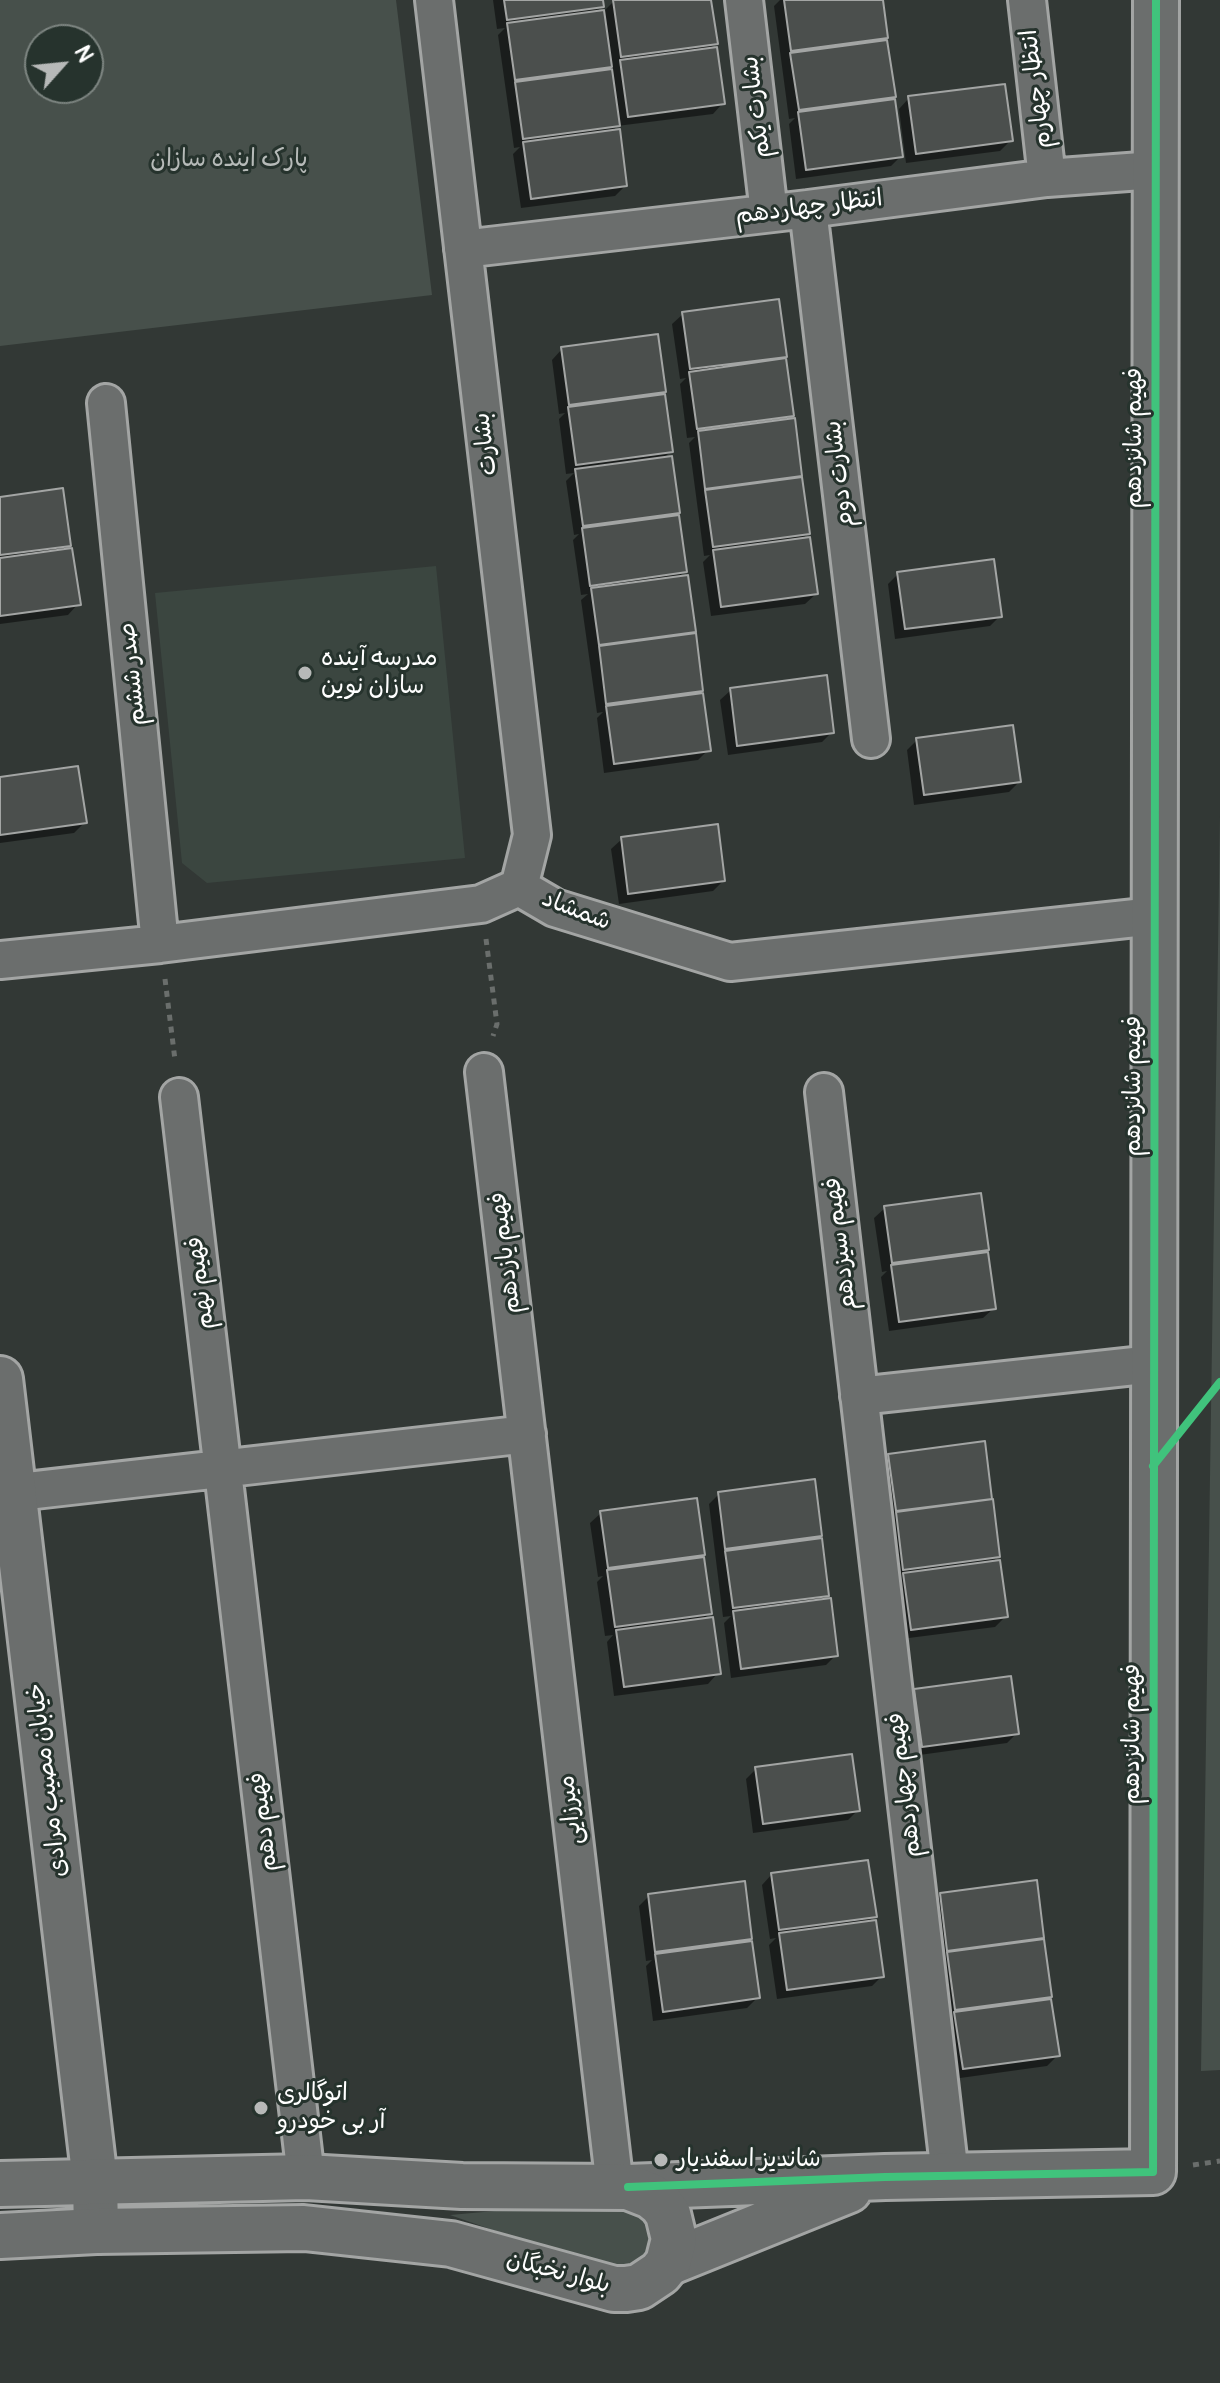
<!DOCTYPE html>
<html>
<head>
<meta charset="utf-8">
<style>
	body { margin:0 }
	#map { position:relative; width:1220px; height:2383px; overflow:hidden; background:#323835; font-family:Pangolin,sans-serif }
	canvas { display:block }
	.north { position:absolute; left:24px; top:24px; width:80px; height:80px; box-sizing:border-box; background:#26332d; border:2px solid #7d8581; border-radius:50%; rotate:63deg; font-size:22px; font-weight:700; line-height:32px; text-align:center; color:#fff }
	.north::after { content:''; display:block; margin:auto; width:28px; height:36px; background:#b7b9b8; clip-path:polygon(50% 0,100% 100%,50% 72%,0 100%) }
</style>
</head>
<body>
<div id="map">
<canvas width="1220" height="2383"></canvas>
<div class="north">N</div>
</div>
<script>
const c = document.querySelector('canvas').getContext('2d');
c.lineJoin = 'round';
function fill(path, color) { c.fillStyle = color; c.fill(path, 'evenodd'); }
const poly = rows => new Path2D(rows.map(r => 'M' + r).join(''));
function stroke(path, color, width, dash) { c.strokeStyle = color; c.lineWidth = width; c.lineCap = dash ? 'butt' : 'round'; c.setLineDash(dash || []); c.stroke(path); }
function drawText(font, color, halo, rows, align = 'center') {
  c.font = font + ' Pangolin,"Playpen Sans Arabic",sans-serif'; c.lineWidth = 6; c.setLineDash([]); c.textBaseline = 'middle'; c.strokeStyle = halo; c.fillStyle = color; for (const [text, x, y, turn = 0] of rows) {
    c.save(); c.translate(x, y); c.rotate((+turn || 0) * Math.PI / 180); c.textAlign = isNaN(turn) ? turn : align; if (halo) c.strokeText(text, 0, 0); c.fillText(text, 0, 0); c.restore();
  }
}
fill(poly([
	[436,566,465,858,207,883,182,863,155,593]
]), '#3b4640');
fill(poly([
	[0,0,396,0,432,295,0,346],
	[88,40,88,88,40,88,40,40],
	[1220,816,1220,2070,1201,2071],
	[595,2202,620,2203,648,2220,655,2236,652,2253,642,2264,613,2272,450,2215]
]), '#47504b');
fill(poly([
	[493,0,601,0,602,7,595,13,603,12,613,2,626,0,709,0,716,43,709,50,723,103,713,114,617,126,612,132,625,186,615,196,521,208,513,154,520,147,514,148,498,35,505,28,497,29],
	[780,0,881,0,894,96,887,102,901,156,891,166,796,179,789,124,795,118,789,119,774,6],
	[909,98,1011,140,1000,151,906,163,899,109],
	[777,302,792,415,785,421,793,420,808,533,802,540,816,594,805,604,711,616,703,562,710,555,704,556,689,443,695,437,687,438,680,384,686,378,680,379,672,324,683,314],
	[562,349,664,391,658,397,671,451,663,459,678,513,672,518,685,571,678,578,686,577,701,690,695,697,708,750,698,760,604,773,597,718,603,712,597,713,581,600,588,594,581,595,573,540,579,534,574,535,566,481,574,473,566,474,559,419,565,413,559,414,552,360],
	[0,499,68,545,62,551,78,604,68,615,0,624],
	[898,574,1000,616,990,626,895,639,888,584],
	[731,690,832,732,822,742,728,755,720,700],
	[917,740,1019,782,1009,792,914,805,907,750],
	[0,779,84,823,74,833,0,843],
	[622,839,723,881,713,891,619,904,611,849],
	[885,1208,987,1249,981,1255,994,1308,983,1318,889,1331,881,1277,887,1271,882,1272,874,1218],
	[983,1443,998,1556,992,1563,1006,1616,995,1627,901,1639,894,1585,900,1578,894,1579,879,1466,889,1456],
	[813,1481,827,1595,821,1601,836,1655,826,1665,731,1678,724,1623,731,1616,723,1617,709,1504,719,1494],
	[601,1513,703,1554,697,1560,710,1613,703,1620,718,1673,708,1684,614,1696,607,1642,613,1635,605,1636,597,1582,603,1576,598,1577,590,1523],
	[915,1691,1017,1733,1007,1743,912,1756,905,1701],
	[756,1769,858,1810,848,1820,753,1833,746,1779],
	[772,1874,874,1916,868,1923,882,1976,872,1986,777,1999,769,1945,776,1938,770,1939,762,1885],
	[1035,1882,1050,1996,1044,2002,1057,2056,1047,2066,953,2079,945,2024,951,2018,946,2019,938,1965,943,1959,937,1960,930,1905,941,1895],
	[649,1896,750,1938,745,1944,757,1998,747,2008,653,2021,646,1966,652,1960,646,1961,639,1906]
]), '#0007');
const building = poly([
	[504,0,603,0,604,7,507,20,504,0],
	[613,0,711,0,718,44,621,57,613,0],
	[784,0,883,0,888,38,791,51,784,0],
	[604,10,612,67,515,80,507,23,604,10],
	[887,40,896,97,799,110,790,53,887,40],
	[717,47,725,104,628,117,620,60,717,47],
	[612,69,620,126,523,139,515,82,612,69],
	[1005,84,1013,141,916,154,908,96,1005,84],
	[895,99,903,157,806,170,798,112,895,99],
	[620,129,627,186,531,199,523,142,620,129],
	[779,299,787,357,690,369,682,312,779,299],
	[658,334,666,392,569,405,561,347,658,334],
	[786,358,794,416,697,429,689,372,786,358],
	[665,394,673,452,576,465,568,407,665,394],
	[795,418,802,476,705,489,698,431,795,418],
	[672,456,680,513,583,526,575,469,672,456],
	[802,477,810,534,713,547,705,490,802,477],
	[63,488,71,546,0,555,0,497,63,488],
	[679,515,687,572,590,586,582,528,679,515],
	[810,537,818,594,721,607,713,550,810,537],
	[72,548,81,605,0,616,0,558,72,548],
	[994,559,1002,617,905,629,897,572,994,559],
	[688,575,696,632,599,645,591,588,688,575],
	[696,633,703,691,606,704,599,646,696,633],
	[827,675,834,733,737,746,730,688,827,675],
	[703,693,711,751,614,764,606,706,703,693],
	[1013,725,1021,782,924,795,916,738,1013,725],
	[78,766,87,823,0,835,0,777,78,766],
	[718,824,725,881,628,894,621,837,718,824],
	[981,1193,989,1250,892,1263,884,1206,981,1193],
	[988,1252,996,1309,899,1322,891,1265,988,1252],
	[985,1441,992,1499,896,1511,888,1454,985,1441],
	[815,1479,822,1536,725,1549,718,1492,815,1479],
	[697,1498,705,1555,608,1568,600,1511,697,1498],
	[993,1499,1000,1557,903,1570,896,1512,993,1499],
	[822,1538,829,1596,733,1608,725,1551,822,1538],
	[704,1557,712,1614,615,1627,607,1570,704,1557],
	[1000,1560,1008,1617,911,1630,903,1573,1000,1560],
	[831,1598,838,1656,741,1669,733,1611,831,1598],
	[713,1617,721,1674,624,1687,616,1630,713,1617],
	[1011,1676,1019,1734,922,1747,914,1689,1011,1676],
	[852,1754,860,1811,763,1824,755,1767,852,1754],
	[868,1860,877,1917,779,1930,771,1873,868,1860],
	[1037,1880,1044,1938,947,1951,940,1893,1037,1880],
	[745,1881,752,1939,655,1952,648,1894,745,1881],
	[876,1920,884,1977,787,1990,779,1933,876,1920],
	[1044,1939,1052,1997,955,2010,947,1952,1044,1939],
	[752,1941,760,1998,663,2012,655,1954,752,1941],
	[1051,1999,1060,2056,963,2069,954,2012,1051,1999]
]);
fill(building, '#4b4f4d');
stroke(building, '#a3a5a4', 2);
const minor = poly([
	[434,0,532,835,519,887],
	[744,0,769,213],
	[1027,0,1047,178],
	[808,209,871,739],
	[463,249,808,209,1047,178,1155,170],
	[106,403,160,944],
	[0,960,160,944,481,904,519,887,555,908,730,962,1154,916],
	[484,1072,615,2187],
	[824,1092,950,2175],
	[179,1097,306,2177],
	[859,1396,1153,1364],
	[0,1494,527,1434]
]);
const tertiary = poly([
	[0,1379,95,2181,96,2231],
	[628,2187,885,2177,1153,2172,1156,0],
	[668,2263,849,2190]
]);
const secondary = poly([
	[0,2184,306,2177,462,2186,628,2187,651,2196,661,2204,668,2214,674,2239,668,2263,660,2273,639,2287,626,2289,614,2289,451,2244,304,2228,96,2231,0,2236]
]);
stroke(minor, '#a3a5a4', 42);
stroke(tertiary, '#a3a5a4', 50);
stroke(secondary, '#a3a5a4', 50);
stroke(poly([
	[486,939,497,1024,493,1036],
	[165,979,175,1060],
	[1193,2165,1220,2161]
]), '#6a6e6c', 5, [6, 6]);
stroke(minor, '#6b6e6d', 36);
stroke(tertiary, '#6b6e6d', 44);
stroke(secondary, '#6b6e6d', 44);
stroke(poly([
	[1153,1466,1220,1382],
	[628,2187,885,2177,1153,2172,1156,0]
]), '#40c37c', 8);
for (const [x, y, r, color] of [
	[305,673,8,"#b7b9b8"],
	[261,2108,8,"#b7b9b8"],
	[661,2160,8,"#b7b9b8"]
]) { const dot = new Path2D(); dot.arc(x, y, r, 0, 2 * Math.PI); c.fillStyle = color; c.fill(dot); stroke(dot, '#26332d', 3); }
drawText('24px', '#fff', '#26332d', [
	["انتظار چهارم",1037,89,-97],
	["بشارت یکم",757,107,-97],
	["انتظار چهاردهم",809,208,-7],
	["فهیم شانزدهم",1135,438,-90],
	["بشارت",486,444,-97],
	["بشارت دوم",840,474,-97],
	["صدر ششم",133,674,-96],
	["شمشاد",576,911,21],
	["فهیم شانزدهم",1134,1086,-90],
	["فهیم سیزدهم",841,1244,-97],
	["فهیم یازدهم",506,1253,-97],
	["فهیم نهم",201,1283,-97],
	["فهیم شانزدهم",1133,1734,-90],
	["خیابان مصیب مرادی",48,1780,-97],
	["فهیم چهاردهم",905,1785,-97],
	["میرزایی",571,1810,-97],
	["فهیم دهم",264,1822,-97],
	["بلوار نخبگان",558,2273,15]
]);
drawText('24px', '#b7bbb9', '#26332d', [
	["پارک اینده سازان",229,160]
]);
drawText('24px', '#fff', '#26332d', [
	["مدرسه آینده",321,659],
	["سازان نوین",321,687],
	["اتوگالری",277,2094],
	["آر بی خودرو",277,2122],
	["شاندیز اسفندیار",677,2160]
], 'left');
</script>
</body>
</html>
